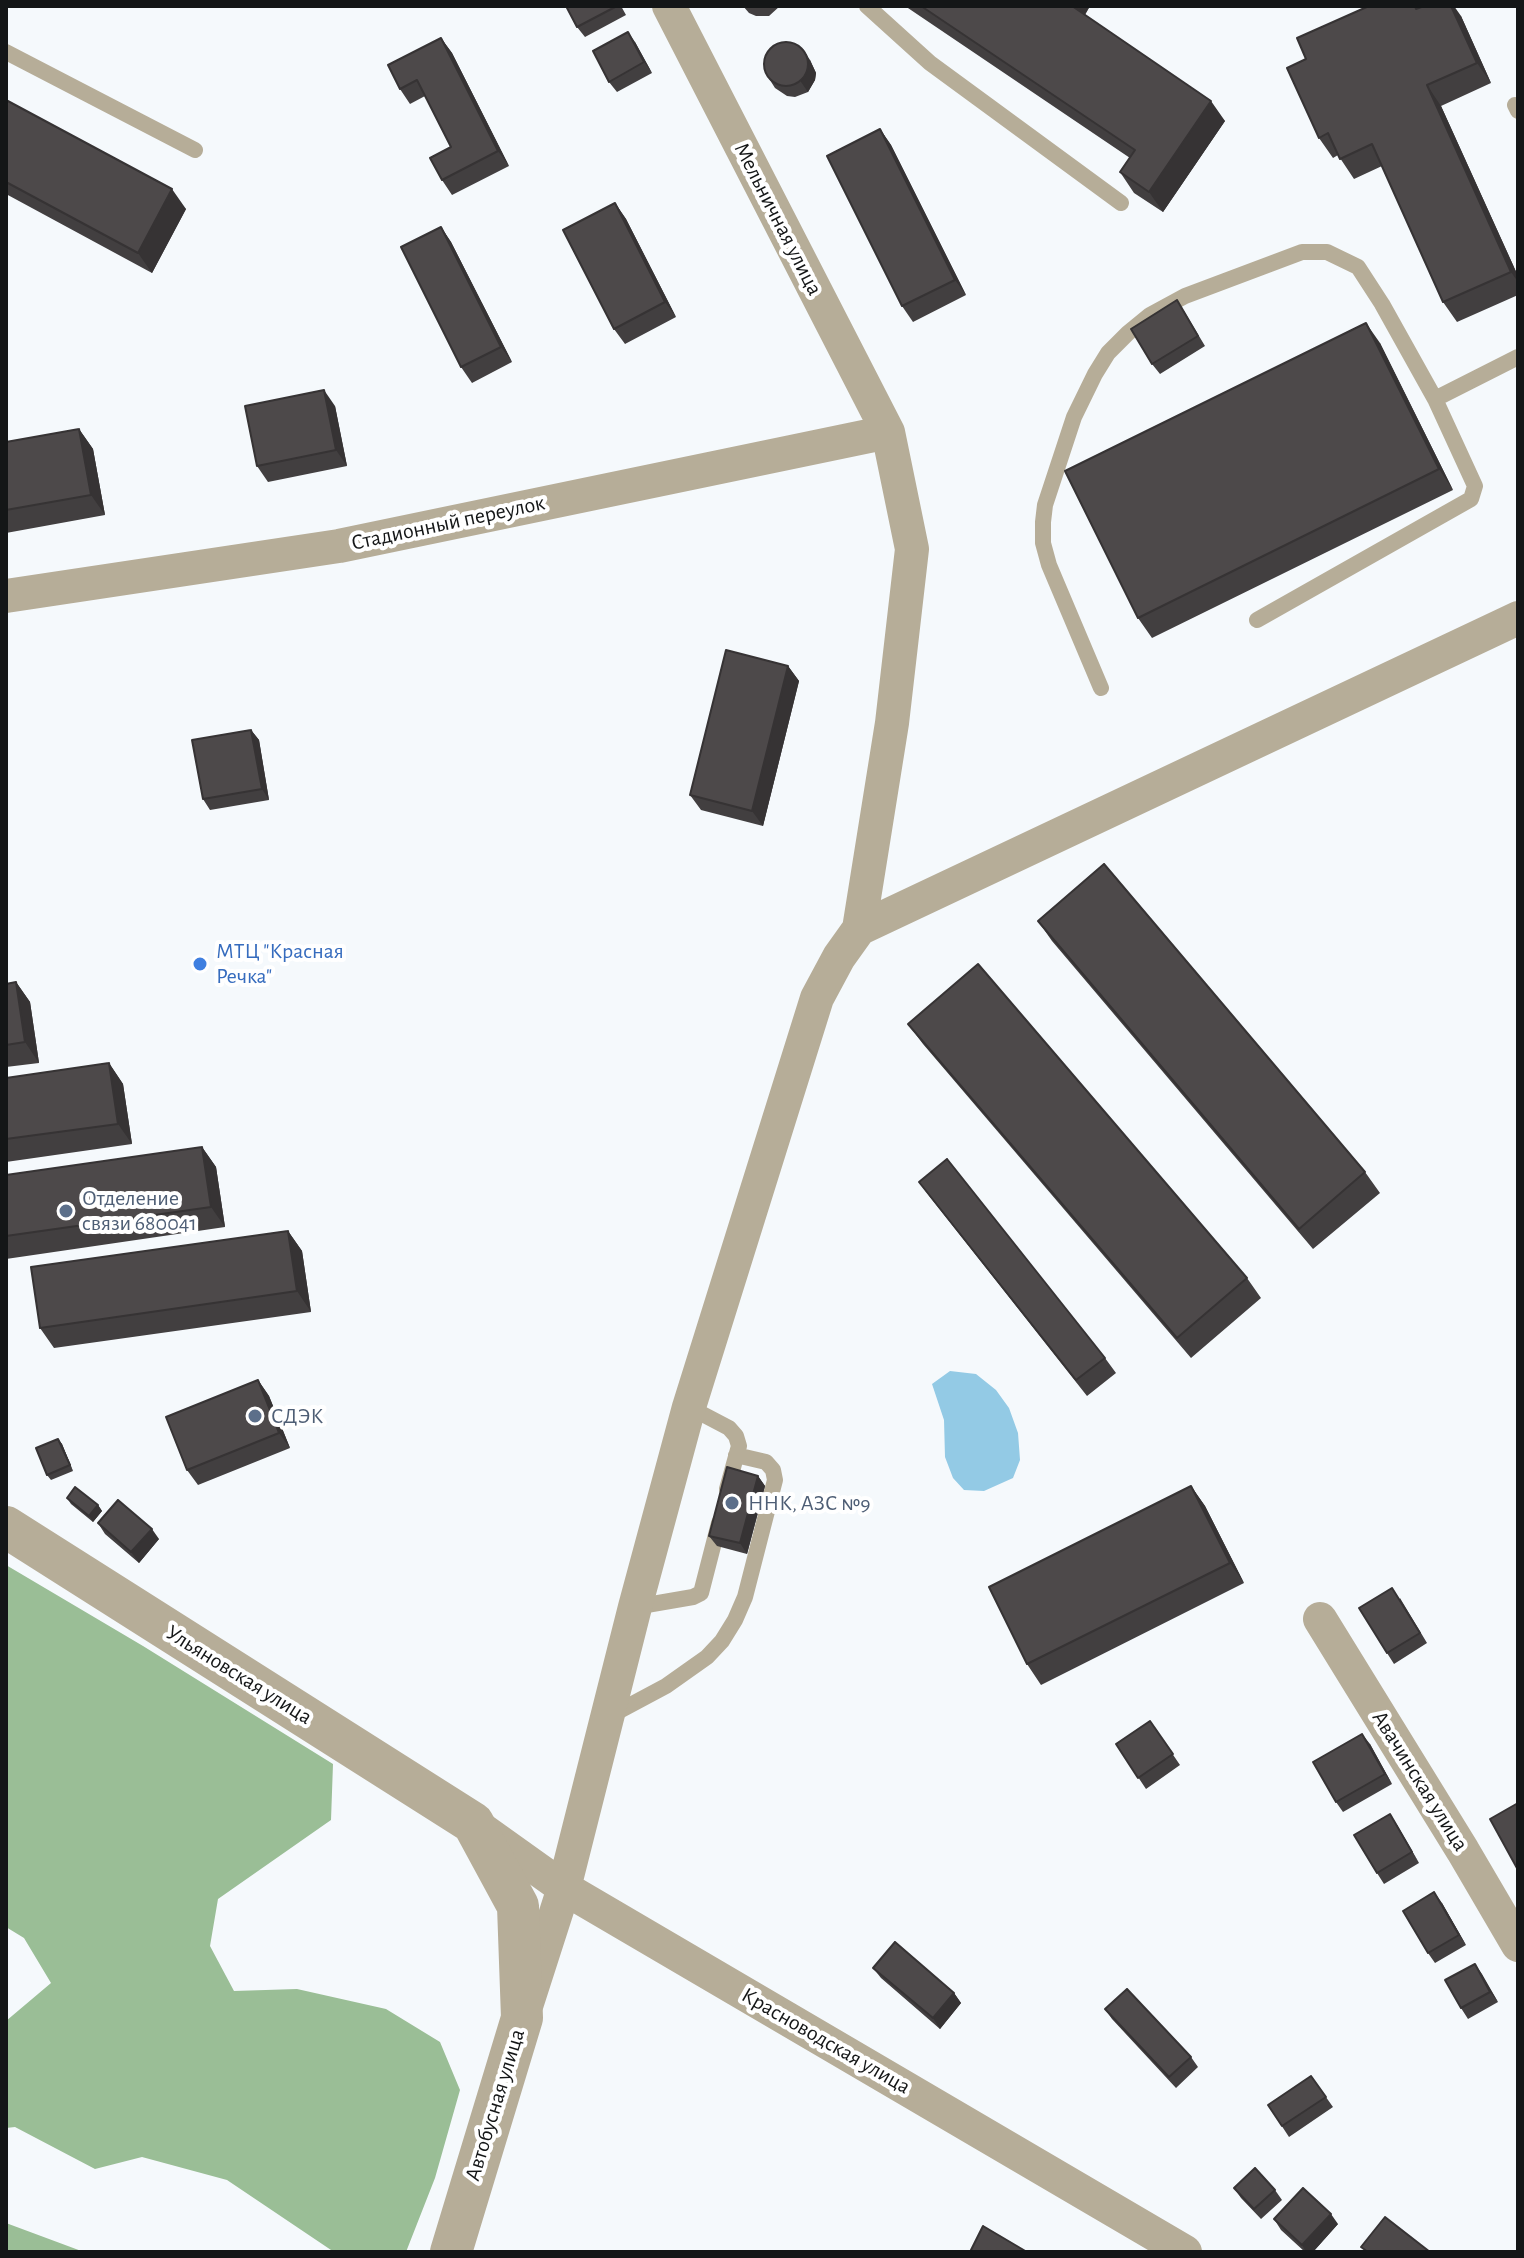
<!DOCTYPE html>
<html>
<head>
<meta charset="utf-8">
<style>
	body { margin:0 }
	#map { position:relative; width:1524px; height:2258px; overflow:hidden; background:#f5f9fc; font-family:"Alegreya Sans",sans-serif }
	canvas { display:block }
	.frame { position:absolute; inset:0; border:8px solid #141617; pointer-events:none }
</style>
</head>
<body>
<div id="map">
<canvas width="1524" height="2258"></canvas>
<div class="frame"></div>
</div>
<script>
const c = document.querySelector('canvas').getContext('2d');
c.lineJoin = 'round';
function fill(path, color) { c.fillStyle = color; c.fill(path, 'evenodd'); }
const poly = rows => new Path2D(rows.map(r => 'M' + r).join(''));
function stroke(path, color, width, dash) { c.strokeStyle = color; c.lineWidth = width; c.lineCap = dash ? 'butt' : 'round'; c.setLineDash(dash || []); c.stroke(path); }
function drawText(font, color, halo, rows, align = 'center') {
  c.font = font + ' "Alegreya Sans",sans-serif'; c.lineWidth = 8; c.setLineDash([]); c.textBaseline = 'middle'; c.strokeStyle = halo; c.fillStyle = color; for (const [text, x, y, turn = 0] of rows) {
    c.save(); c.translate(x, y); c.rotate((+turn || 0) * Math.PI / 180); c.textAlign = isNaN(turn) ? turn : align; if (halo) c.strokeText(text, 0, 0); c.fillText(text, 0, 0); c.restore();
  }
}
fill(poly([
	[6,1565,143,1646,333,1764,331,1820,218,1899,210,1946,234,1991,297,1989,386,2009,440,2042,460,2090,435,2178,406,2252,334,2252,227,2180,142,2157,95,2169,15,2127,6,2128,6,2021,51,1983,24,1938,6,1927],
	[6,2223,84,2252,6,2252]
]), '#9abe96');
fill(poly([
	[950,1371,976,1374,996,1390,1009,1408,1018,1433,1020,1460,1013,1478,984,1491,964,1490,953,1478,945,1457,944,1420,932,1384]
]), '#93cae5');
stroke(poly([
	[867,6,930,63,1121,203],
	[6,52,195,150],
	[1515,105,1518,111],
	[1435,399,1518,357],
	[1101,688,1049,565,1043,543,1043,522,1045,505,1074,417,1095,374,1108,353,1128,333,1150,315,1185,296,1302,252,1327,252,1358,267,1382,304,1435,399,1475,486,1471,499,1257,620],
	[689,1407,729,1428,736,1436,739,1446,727,1489],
	[635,1607,693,1597,701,1593,719,1523],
	[608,1717,666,1686,707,1657,722,1641,735,1620,745,1597,775,1480,773,1470,766,1462,736,1455]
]), '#b6ad98', 16);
stroke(poly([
	[669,6,888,432,912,549,892,723,859,929],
	[6,596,339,546,888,432],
	[1320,1619,1463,1851,1518,1945],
	[473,1823,564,1888,1185,2252],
	[527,2003,564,1888,635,1607,689,1407,817,998,839,957,859,929,1518,618]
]), '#b6ad98', 34);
stroke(poly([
	[6,1527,473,1823,518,1906,522,2018,451,2252]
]), '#b6ad98', 42);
fill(poly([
	[566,6,621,6,626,15,585,37,577,27],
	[743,6,780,6,769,16,756,16,749,13],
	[905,6,1090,6,1085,15,1225,121,1163,212,1134,193,1120,172,1130,158],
	[1369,6,1419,6,1420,8,1461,16,1491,83,1441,106,1518,276,1518,295,1457,322,1443,302,1382,166,1354,179,1338,155,1333,158,1319,138,1306,59],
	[441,38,452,53,509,166,452,195,442,180,451,147,425,96,410,104,400,89],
	[635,42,652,73,617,92,609,82],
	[810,60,816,73,815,80,808,92,795,97,787,96,775,88,768,77],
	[6,100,186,209,152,273,6,194],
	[880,129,891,145,966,295,913,322,902,306],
	[615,203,626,219,676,317,625,344,614,329],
	[441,227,451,242,512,362,472,383,461,367],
	[1184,311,1205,346,1160,374,1152,364],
	[1380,343,1453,490,1152,638,1138,618],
	[335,406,347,466,268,482,257,466],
	[79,429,93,449,105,515,6,533,6,442],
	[788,666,799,681,763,826,701,810,690,795],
	[251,730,259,740,269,800,210,810,203,799],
	[1038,921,1365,1172,1380,1193,1313,1249,1052,941],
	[16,982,30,1002,39,1063,6,1067,6,984],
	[908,1024,1247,1278,1261,1298,1191,1358,923,1044],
	[109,1063,123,1084,132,1144,6,1162,6,1078],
	[202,1147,216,1167,225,1227,6,1259,6,1175],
	[919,1182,1105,1358,1116,1373,1087,1396,930,1197],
	[288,1231,302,1251,311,1312,54,1348,40,1328],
	[258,1380,269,1396,290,1448,198,1485,187,1470],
	[58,1439,62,1444,73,1471,51,1480,47,1475],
	[758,1476,765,1486,747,1554,717,1546,709,1536],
	[1191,1486,1205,1506,1244,1583,1041,1685,1027,1664],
	[67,1498,98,1505,102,1511,93,1522,71,1504],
	[98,1523,159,1539,139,1563,105,1534],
	[1400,1598,1427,1643,1394,1664,1387,1653],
	[1150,1721,1180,1765,1146,1789,1116,1744],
	[1370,1744,1392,1784,1343,1812,1336,1802],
	[1397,1825,1419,1863,1384,1884,1377,1873],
	[1442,1903,1466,1945,1435,1963,1428,1953],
	[1475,1964,1498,2002,1468,2019,1461,2008],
	[873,1968,954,1993,961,2003,940,2029,881,1978],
	[1105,2009,1191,2057,1198,2067,1176,2088,1112,2019],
	[1311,2076,1333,2107,1289,2137,1268,2105],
	[1234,2188,1275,2190,1282,2200,1261,2219,1241,2198],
	[1274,2219,1338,2224,1313,2252,1305,2252,1281,2230]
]), '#423f40');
fill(poly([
	[1069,6,1090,6,1080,22],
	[1451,6,1454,6,1461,16,1491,83,1477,63],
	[628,32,635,42,652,73,644,62],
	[441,38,452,53,509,166,498,151],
	[803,49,810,60,816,73,815,80,808,92,801,82],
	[1427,85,1441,106,1518,276,1518,282,1511,272],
	[1211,101,1225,121,1163,212,1149,192],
	[880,129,891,145,966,295,955,280],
	[172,189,186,209,152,273,138,253],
	[615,203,626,219,676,317,665,302],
	[441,227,451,242,512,362,501,347],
	[1366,323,1380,343,1453,490,1439,469],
	[324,390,335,406,347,466,336,450],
	[79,429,93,449,105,515,91,495],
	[788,666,799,681,763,826,752,811],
	[251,730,259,740,269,800,262,789],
	[16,982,30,1002,39,1063,25,1042],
	[109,1063,123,1084,132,1144,118,1124],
	[202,1147,216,1167,225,1227,211,1207],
	[288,1231,302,1251,311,1312,297,1291],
	[258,1380,269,1396,290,1448,279,1433],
	[58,1439,62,1444,73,1471,70,1465],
	[758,1476,765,1486,747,1554,740,1543],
	[1191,1486,1205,1506,1244,1583,1230,1563],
	[98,1505,102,1511,93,1522,89,1516],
	[152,1529,159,1539,139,1563,131,1552],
	[1362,1734,1370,1744,1392,1784,1385,1774],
	[1390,1814,1397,1825,1419,1863,1412,1852],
	[1434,1892,1442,1903,1466,1945,1459,1935],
	[1475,1964,1482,1974,1498,2002,1490,1992],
	[954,1993,961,2003,940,2029,933,2018],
	[1331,2214,1338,2224,1313,2252,1306,2252,1302,2245]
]), '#363334');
const building = poly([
	[566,6,617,6,577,27,566,6],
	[921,6,1072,6,1211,101,1149,192,1120,172,1135,150,921,6],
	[1369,6,1415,6,1416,9,1424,6,1451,6,1477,63,1427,85,1511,272,1443,302,1372,144,1340,159,1328,133,1319,138,1287,68,1306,59,1297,38,1369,6],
	[628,32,644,62,609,82,593,51,628,32],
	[441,38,498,151,442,180,430,158,451,147,417,80,400,89,388,65,441,38],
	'764 64a22 22 0 1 1 44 0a22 22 0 1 1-44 0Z',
	[6,100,172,189,138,253,6,182,6,100],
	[880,129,955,280,902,306,827,156,880,129],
	[615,203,665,302,614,329,563,230,615,203],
	[441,227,501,347,461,367,401,247,441,227],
	[1177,300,1198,336,1152,364,1131,329,1177,300],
	[1366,323,1439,469,1138,618,1065,471,1366,323],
	[324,390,336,450,257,466,245,406,324,390],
	[79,429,91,495,6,510,6,442,79,429],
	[726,650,788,666,752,811,690,795,726,650],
	[251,730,262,789,203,799,192,740,251,730],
	[1104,864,1365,1172,1299,1229,1038,921,1104,864],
	[978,964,1247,1278,1177,1338,908,1024,978,964],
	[16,982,25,1042,6,1045,6,984,16,982],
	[109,1063,118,1124,6,1139,6,1078,109,1063],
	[202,1147,211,1207,6,1236,6,1175,202,1147],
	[947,1159,1105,1358,1076,1380,919,1182,947,1159],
	[288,1231,297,1291,40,1328,31,1267,288,1231],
	[258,1380,279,1433,187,1470,166,1417,258,1380],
	[58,1439,70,1465,47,1475,36,1448,58,1439],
	[727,1467,758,1476,740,1543,709,1536,727,1467],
	[1191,1486,1230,1563,1027,1664,989,1587,1191,1486],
	[75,1487,98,1505,89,1516,67,1498,75,1487],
	[118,1500,152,1529,131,1552,98,1523,118,1500],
	[1392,1588,1420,1633,1387,1653,1359,1608,1392,1588],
	[1150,1721,1173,1754,1138,1778,1116,1744,1150,1721],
	[1362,1734,1385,1774,1336,1802,1313,1762,1362,1734],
	[1518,1803,1518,1870,1490,1819,1518,1803],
	[1390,1814,1412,1852,1377,1873,1354,1835,1390,1814],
	[1434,1892,1459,1935,1428,1953,1403,1911,1434,1892],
	[895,1942,954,1993,933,2018,873,1968,895,1942],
	[1475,1964,1490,1992,1461,2008,1445,1980,1475,1964],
	[1127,1989,1191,2057,1169,2077,1105,2009,1127,1989],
	[1311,2076,1326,2097,1282,2126,1268,2105,1311,2076],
	[1255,2168,1275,2190,1254,2209,1234,2188,1255,2168],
	[1303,2188,1331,2214,1302,2245,1274,2219,1303,2188],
	[1385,2217,1430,2252,1368,2252,1361,2247,1385,2217],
	[983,2226,1027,2252,970,2252,983,2226]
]);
fill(building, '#4d494a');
stroke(building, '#363334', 2);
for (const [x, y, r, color] of [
	[200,964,8,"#3f7fe0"],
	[66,1211,8,"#5c6f8a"],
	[255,1416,8,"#5c6f8a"],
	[732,1503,8,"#5c6f8a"]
]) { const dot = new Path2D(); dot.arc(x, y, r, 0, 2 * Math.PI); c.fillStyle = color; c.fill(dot); stroke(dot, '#fff', 3); }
drawText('22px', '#141617', '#fff', [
	["Мельничная улица",778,219,63],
	["Стадионный переулок",448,523,-12],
	["Ульяновская улица",239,1675,32],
	["Авачинская улица",1420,1781,58],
	["Красноводская улица",826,2041,30],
	["Автобусная улица",495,2105,-73]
]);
drawText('22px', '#366cbe', '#fff', [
	["МТЦ \"Красная",216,951],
	["Речка\"",216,976]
], 'left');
drawText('22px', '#4e5e75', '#fff', [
	["Отделение",82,1198],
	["связи 680041",82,1223],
	["СДЭК",271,1416],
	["ННК, АЗС №9",748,1503]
], 'left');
</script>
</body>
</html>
